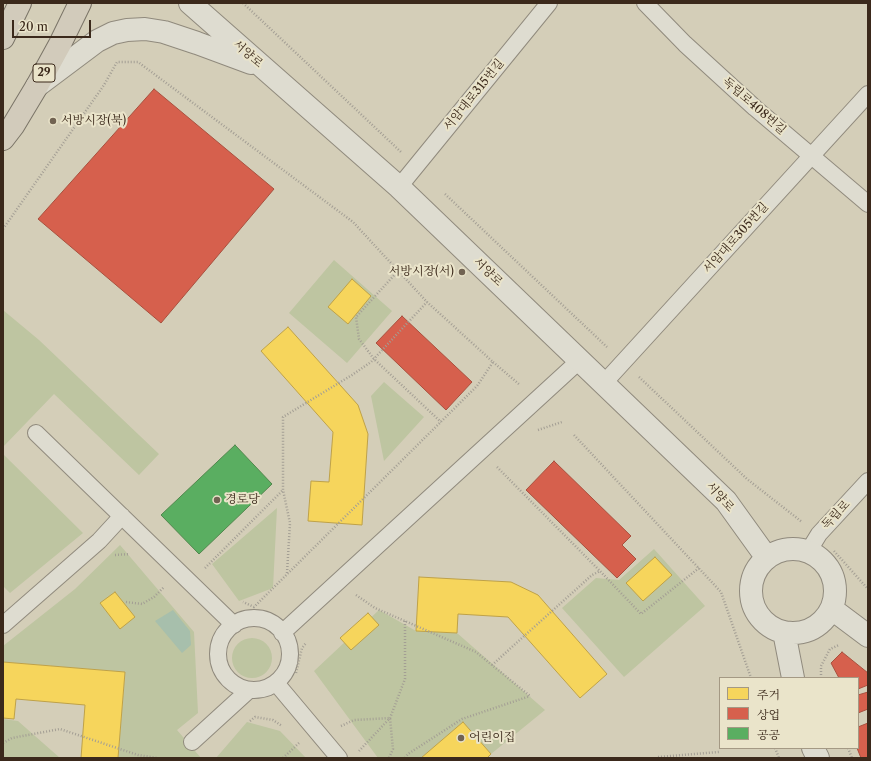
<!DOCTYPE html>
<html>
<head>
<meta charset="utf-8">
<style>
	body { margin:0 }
	#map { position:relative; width:871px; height:761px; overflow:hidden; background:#d4ceb8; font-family:"Libre Caslon Text","Noto Serif KR",serif }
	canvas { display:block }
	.frame { position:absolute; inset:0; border:4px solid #3b291b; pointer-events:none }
	.legend { position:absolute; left:719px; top:677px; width:140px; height:72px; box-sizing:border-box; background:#eae4ca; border:1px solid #a49984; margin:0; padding:5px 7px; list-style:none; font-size:12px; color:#3b291b }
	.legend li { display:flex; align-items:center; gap:8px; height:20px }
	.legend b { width:20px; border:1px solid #a49984 }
	.scale { position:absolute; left:12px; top:20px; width:79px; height:18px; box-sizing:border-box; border:2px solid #3b291b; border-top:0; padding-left:5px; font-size:12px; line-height:14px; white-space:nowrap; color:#3b291b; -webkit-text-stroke:3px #eae4ca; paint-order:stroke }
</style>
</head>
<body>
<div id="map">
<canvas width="871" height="761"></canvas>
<div class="frame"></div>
<ul class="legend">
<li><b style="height:11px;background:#f6d55c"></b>주거</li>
<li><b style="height:11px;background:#d6604d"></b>상업</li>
<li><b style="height:11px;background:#5aae61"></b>공공</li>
</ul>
<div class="scale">20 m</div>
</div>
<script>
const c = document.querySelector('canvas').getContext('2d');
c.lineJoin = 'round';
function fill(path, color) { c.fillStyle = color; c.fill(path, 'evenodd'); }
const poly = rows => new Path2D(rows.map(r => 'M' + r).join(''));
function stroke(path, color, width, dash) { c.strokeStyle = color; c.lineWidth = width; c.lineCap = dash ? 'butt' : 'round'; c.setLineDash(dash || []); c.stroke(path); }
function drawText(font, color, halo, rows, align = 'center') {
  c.font = font + ' "Libre Caslon Text","Noto Serif KR",serif'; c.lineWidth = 4; c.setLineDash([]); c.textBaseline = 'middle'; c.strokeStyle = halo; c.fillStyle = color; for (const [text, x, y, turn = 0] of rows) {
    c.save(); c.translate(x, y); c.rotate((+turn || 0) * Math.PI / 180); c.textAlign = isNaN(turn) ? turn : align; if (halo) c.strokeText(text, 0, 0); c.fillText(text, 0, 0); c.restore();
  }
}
fill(poly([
	[334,260,392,311,347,363,289,313],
	[3,310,39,340,159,454,139,475,54,394,3,447],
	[384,382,424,417,384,461,371,396],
	[3,454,83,533,10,593,3,586],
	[277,508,273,588,239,601,212,564],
	[120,545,194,632,198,713,177,730,201,758,118,758,125,672,3,662,3,646,75,589],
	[654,549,705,606,624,677,562,608,596,578,619,580],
	[379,610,416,631,457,633,545,710,491,754,463,722,421,758,378,758,314,671],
	'232 658a20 20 0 1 1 40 0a20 20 0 1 1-40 0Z',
	[3,719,18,721,60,758,3,758],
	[247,722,280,731,306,758,216,758]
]), '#bec5a1');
fill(poly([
	[173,610,190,631,191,645,182,653,155,621]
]), '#a7bfac');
const homes = poly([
	[352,279,371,296,348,324,328,307,352,279],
	[288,327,358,405,368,434,362,525,308,521,311,481,329,482,333,432,261,351,288,327],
	[655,557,672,575,643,601,626,583,655,557],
	[419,577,511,582,538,595,607,674,580,698,508,617,458,614,457,633,416,631,419,577],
	[115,592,135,617,120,629,100,603,115,592],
	[368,613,379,625,351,650,340,638,368,613],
	[3,662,125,672,118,758,81,758,85,705,16,699,14,719,3,718,3,662],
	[463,722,491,754,487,758,421,758,463,722]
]);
fill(homes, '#f6d55c');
stroke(homes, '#bea148', 1);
const shops = poly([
	[154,89,274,189,161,323,38,219,154,89],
	[402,316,472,382,446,410,376,343,402,316],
	[554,461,631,536,622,545,636,559,617,578,526,490,554,461],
	[842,652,868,673,868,685,858,689,858,678,839,678,831,663,842,652],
	[868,692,868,709,858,713,858,695,868,692],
	[868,723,868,758,861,758,857,748,858,748,858,727,868,723]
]);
fill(shops, '#d6604d');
stroke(shops, '#a8503e', 1);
const public = poly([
	[235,445,272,484,199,554,161,515,235,445]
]);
fill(public, '#5aae61');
stroke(public, '#51864c', 1);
const lane = poly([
	[645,3,685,44,755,108,868,204],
	[399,187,549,3],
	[604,383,868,94],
	[36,433,234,625],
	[808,552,819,534,868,481],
	'218 654a36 36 0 1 1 72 0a36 36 0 1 1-72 0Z',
	[3,625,99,541,122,516],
	[282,633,580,360],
	[276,683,339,758],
	[192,742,249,690]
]);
const street = poly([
	[190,3,399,187,726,501,767,558],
	[37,86,97,41,113,33,127,30,145,29,164,32,197,43,251,63],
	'751 591a42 42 0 1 1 84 0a42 42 0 1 1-84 0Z',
	[832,609,868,636],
	[784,632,793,678],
	[813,748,818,758]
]);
const primary = poly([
	[3,38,20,3],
	[3,139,13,126,37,86,60,44,80,3]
]);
stroke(lane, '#908a7d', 18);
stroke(street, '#908a7d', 24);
stroke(primary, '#7a7467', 24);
stroke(poly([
	[243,3,401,152],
	[445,194,607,347],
	[3,229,104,85,117,62,138,62,353,222,427,302,493,362,477,386,254,607,243,602],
	[398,271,356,317,359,339,374,359,441,422],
	[493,362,520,385],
	[639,377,747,479,802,522],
	[538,430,562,422],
	[574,435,721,592,751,678],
	[497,467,600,571],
	[834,551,868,589],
	[115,555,130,554],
	[205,568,283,490],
	[287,573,290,523,283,490,283,417,352,375,371,362,427,302],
	[356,595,375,608,476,652,530,696],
	[126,602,142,604,154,597,164,587],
	[492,665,592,575,600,571,641,614,699,568],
	[296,673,302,648,306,643],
	[821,678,821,666,830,649,839,645],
	[250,721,255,717,273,720,282,726],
	[341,726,354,720,390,718,393,749,389,758],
	[3,743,12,738,60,729,138,755,157,758],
	[775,748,779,758],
	[848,748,852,758],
	[359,751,390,718,405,679,405,621],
	[658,757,719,752],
	[283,758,299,743],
	[405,758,408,754,462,719,530,696]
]), '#a39e94', 2.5, [1, 2]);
stroke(lane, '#dedcd0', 16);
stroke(street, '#dedcd0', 22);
stroke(primary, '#d2cbbb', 22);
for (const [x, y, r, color] of [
	[53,121,4,"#716352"],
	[462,272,4,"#716352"],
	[217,500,4,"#716352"],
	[461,738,4,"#716352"]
]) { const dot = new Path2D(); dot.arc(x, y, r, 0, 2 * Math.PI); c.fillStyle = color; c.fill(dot); stroke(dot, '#eae4ca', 1.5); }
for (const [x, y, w] of [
	[44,73,22]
]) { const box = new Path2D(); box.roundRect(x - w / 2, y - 9, w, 18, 3); c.fillStyle = '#eae4ca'; c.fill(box); stroke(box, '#3b291b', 1); }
drawText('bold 11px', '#3b291b', null, [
	["29",44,73]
]);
drawText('12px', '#3b291b', '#eae4ca', [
	["서양로",248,54,41],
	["서암대로315번길",474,95,-51],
	["독립로408번길",754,106,41],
	["서암대로305번길",736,238,-48],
	["서양로",488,272,44],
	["서양로",720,497,48],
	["독립로",836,515,-47]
]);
drawText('12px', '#3b291b', '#eae4ca', [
	["서방시장(북)",61,121],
	["서방시장(서)",454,272,"right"],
	["경로당",225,500],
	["어린이집",469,738]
], 'left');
</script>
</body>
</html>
